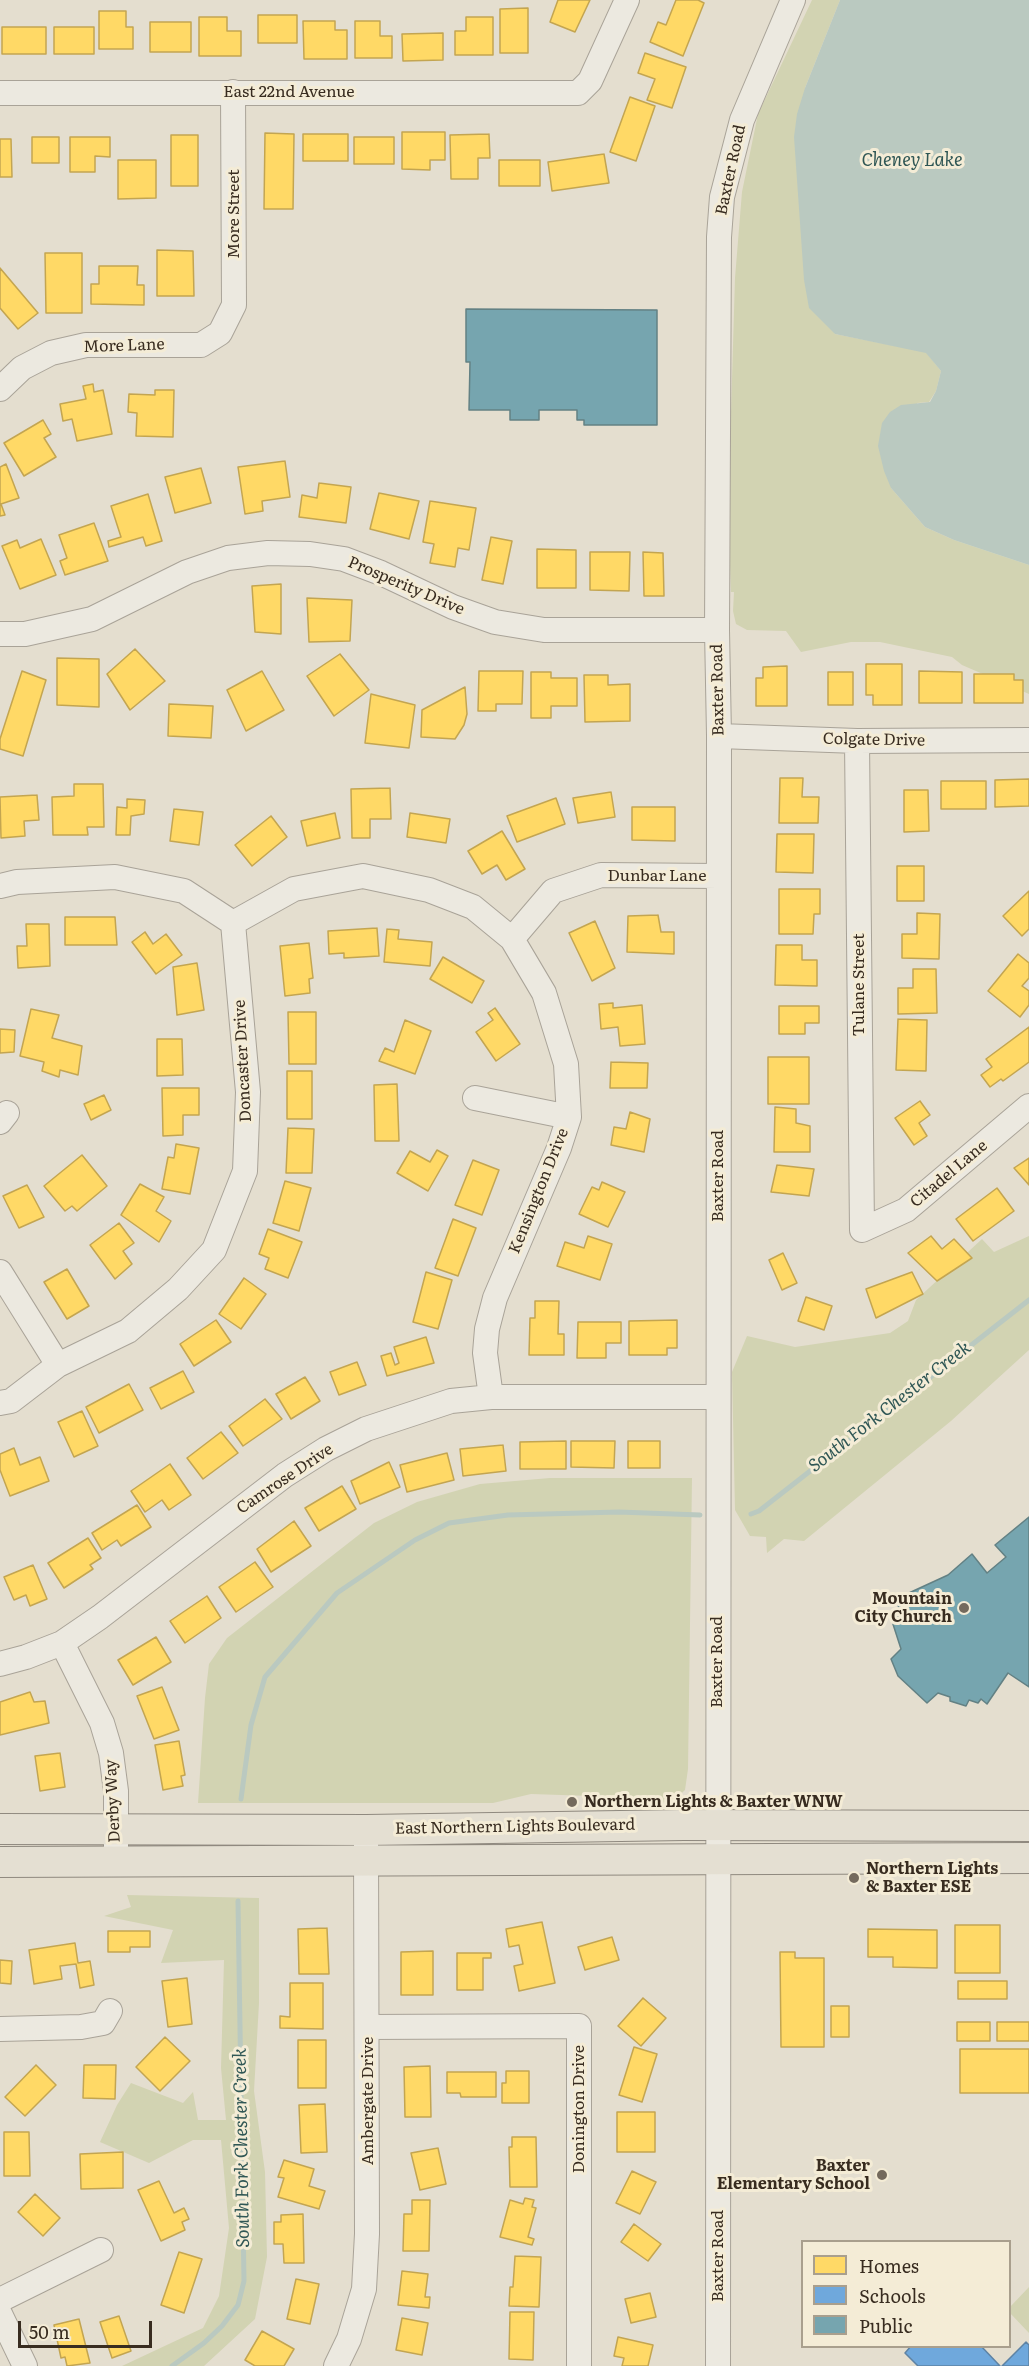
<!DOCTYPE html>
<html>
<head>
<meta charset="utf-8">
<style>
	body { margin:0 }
	#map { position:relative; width:1029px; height:2366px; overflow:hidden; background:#e4decf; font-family:Literata,serif }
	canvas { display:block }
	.legend { position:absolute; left:801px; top:2240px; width:210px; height:108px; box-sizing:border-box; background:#f4ecd6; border:2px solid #a99f8d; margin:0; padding:8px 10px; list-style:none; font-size:18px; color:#382c20 }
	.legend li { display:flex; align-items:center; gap:12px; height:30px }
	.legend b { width:30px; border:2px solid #a99f8d }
	.scale { position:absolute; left:18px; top:2321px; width:134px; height:27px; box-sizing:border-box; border:3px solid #382c20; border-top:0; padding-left:8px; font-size:18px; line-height:21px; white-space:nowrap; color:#382c20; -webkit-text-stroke:4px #f4ecd6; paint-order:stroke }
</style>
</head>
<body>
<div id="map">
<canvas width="1029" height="2366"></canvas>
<ul class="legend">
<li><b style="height:16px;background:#ffd966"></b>Homes</li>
<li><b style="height:16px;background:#6fa8dc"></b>Schools</li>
<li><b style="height:16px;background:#76a5af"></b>Public</li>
</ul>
<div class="scale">50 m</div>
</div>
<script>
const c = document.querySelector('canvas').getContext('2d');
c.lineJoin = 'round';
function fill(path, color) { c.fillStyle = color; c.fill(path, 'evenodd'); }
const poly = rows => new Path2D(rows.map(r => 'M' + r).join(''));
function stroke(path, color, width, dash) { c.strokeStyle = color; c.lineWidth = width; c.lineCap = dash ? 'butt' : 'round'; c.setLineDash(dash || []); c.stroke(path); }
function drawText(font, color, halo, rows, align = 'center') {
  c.font = font + ' Literata,serif'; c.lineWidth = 6; c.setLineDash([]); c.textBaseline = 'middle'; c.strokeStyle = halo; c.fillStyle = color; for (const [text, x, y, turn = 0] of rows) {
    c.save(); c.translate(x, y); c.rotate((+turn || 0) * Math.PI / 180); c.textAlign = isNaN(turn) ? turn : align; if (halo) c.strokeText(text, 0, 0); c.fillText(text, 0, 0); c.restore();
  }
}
fill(poly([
	[812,0,840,0,805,88,804,280,835,334,926,352,941,371,936,391,929,402,917,403,891,488,925,527,954,540,1029,565,1029,694,962,665,952,657,880,642,851,642,801,652,786,631,747,630,736,624,733,611,734,592,731,592,728,514,735,278,742,192,758,114],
	[1029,1236,1029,1350,951,1421,804,1541,784,1539,767,1553,766,1537,750,1536,735,1510,732,1372,747,1336,795,1347,890,1333,908,1321,916,1300,982,1239,994,1252],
	[550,1478,692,1478,688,1769,685,1790,673,1801,659,1803,621,1797,531,1794,493,1803,198,1803,205,1698,209,1664,227,1638,374,1523,417,1502,480,1484],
	[127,1895,259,1898,259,2003,254,2091,265,2172,267,2257,255,2319,204,2366,122,2366,203,2328,219,2296,229,2228,221,2140,193,2140,149,2163,100,2142,117,2105,131,2083,183,2103,193,2092,198,2120,226,2120,221,2068,224,1960,161,1963,173,1930,104,1916,131,1907],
	[1029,2287,1029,2333,1010,2313,1010,2307]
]), '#d2d3b2');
fill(poly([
	[840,0,1029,0,1029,565,954,540,925,527,891,488,884,471,878,446,882,423,890,412,901,405,930,402,936,391,941,371,926,353,835,334,809,308,804,280,794,137,797,114,805,88]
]), '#bac9c0');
const homes = poly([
	[558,0,590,0,575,32,550,22,558,0],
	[676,0,698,0,704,3,683,56,650,42,658,22,666,25,676,0],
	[528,8,528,53,500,53,500,9,528,8],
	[99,11,126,11,126,27,133,27,133,49,99,49,99,11],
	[258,15,297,15,297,43,258,43,258,15],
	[199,17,227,17,227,31,241,31,241,56,199,56,199,17],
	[466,17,493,17,493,55,455,55,455,31,466,31,466,17],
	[303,21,335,21,335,30,347,30,347,59,304,59,303,21],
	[355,21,380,21,380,36,392,36,392,58,355,58,355,21],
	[150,22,191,22,191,52,150,52,150,22],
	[2,27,46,27,46,54,2,54,2,27],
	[54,27,94,27,94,54,54,54,54,27],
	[443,33,443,60,403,61,402,34,443,33],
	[645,53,686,67,672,108,647,100,655,79,638,73,645,53],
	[630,97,655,106,636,161,610,152,630,97],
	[402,132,445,132,445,160,430,160,430,170,402,169,402,132],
	[265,133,294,134,293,209,264,209,265,133],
	[303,134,348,134,348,161,303,161,303,134],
	[489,134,490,158,478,158,478,179,451,179,450,135,489,134],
	[171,135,198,135,198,186,171,186,171,135],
	[32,137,59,137,59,163,32,163,32,137],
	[70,137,110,137,110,157,95,156,95,172,70,172,70,137],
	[354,137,394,137,394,164,354,164,354,137],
	[0,139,11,139,12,177,0,177,0,139],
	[604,154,609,183,552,191,548,162,604,154],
	[118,160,156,160,156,198,118,199,118,160],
	[499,160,540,160,540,186,499,186,499,160],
	[157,250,193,251,194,296,157,296,157,250],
	[45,253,82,253,82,313,46,313,45,253],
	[99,266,138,266,137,285,144,285,144,305,91,304,91,284,99,284,99,266],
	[0,268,38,313,18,329,0,308,0,268],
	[93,384,94,392,103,390,112,434,77,441,72,419,63,421,60,404,86,399,83,386,93,384],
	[155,390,174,390,173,437,136,436,137,413,128,412,129,394,155,395,155,390],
	[43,420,51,434,44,438,56,457,24,476,4,443,43,420],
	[285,461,290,497,262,501,263,511,245,514,238,467,285,461],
	[6,464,19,498,1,504,5,515,0,516,0,467,6,464],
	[201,468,211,503,175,513,165,477,201,468],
	[319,483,351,487,346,523,299,517,302,495,317,498,319,483],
	[379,493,419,501,409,539,370,529,379,493],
	[148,494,162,541,146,546,143,537,109,547,108,541,121,537,111,506,148,494],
	[430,501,476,508,469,550,458,548,455,567,430,563,434,544,423,542,430,501],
	[94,523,108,561,65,575,60,561,67,558,59,535,94,523],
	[491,537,512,541,503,584,482,580,491,537],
	[41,539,56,575,20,589,2,546,17,540,20,548,41,539],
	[537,549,576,550,576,588,537,588,537,549],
	[590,552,630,552,629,591,590,590,590,552],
	[643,552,663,553,664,596,644,596,643,552],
	[281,584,281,634,255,632,252,586,281,584],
	[307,598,352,600,350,641,309,642,307,598],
	[135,649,165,681,130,710,107,674,135,649],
	[340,654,369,690,334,716,307,676,340,654],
	[57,658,99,659,99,707,57,705,57,658],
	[866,664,902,664,902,705,873,705,873,695,866,695,866,664],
	[787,666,787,706,756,706,756,678,763,678,763,667,787,666],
	[22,671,46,680,23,756,0,749,0,739,22,671],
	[262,671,284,710,246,731,227,690,262,671],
	[479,671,523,671,522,704,496,704,496,711,478,711,479,671],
	[919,671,962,672,962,703,919,703,919,671],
	[531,672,551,672,551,678,577,678,577,706,551,706,551,718,531,718,531,672],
	[828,672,853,672,853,705,828,705,828,672],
	[974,674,1014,674,1014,680,1023,680,1023,703,974,703,974,674],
	[584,675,608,675,608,685,630,684,630,721,585,722,584,675],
	[465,687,467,714,464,725,455,739,421,737,422,710,465,687],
	[371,694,415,705,409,748,365,743,371,694],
	[169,704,213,706,211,738,168,736,169,704],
	[780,778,803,778,802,797,819,797,818,823,779,823,780,778],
	[1029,779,1029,806,995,807,995,780,1029,779],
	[941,781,986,781,986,809,941,809,941,781],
	[74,784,103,784,104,827,87,827,88,835,53,835,52,797,74,796,74,784],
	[390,788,391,819,370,819,370,838,352,838,351,789,390,788],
	[904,790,928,790,929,831,904,832,904,790],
	[611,792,615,817,578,823,573,798,611,792],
	[37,795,39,820,24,821,25,836,1,838,0,797,37,795],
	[556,798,565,824,517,842,507,816,556,798],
	[127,799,145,800,144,814,131,816,130,835,116,835,117,807,127,808,127,799],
	[632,807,675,807,675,841,632,840,632,807],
	[174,809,203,812,199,845,170,841,174,809],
	[335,813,340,838,307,846,301,821,335,813],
	[410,813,450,819,446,843,407,837,410,813],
	[271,816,287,837,252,866,235,845,271,816],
	[502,831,525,869,506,880,497,865,482,874,468,851,502,831],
	[777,834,814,834,813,873,776,872,777,834],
	[897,866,924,866,924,901,897,901,897,866],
	[779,889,820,889,820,914,814,914,813,934,779,934,779,889],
	[1029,891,1029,929,1022,936,1003,916,1029,891],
	[917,913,940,914,939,959,902,958,902,934,917,934,917,913],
	[658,915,661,932,674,932,674,954,627,952,628,916,658,915],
	[65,917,115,917,117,945,65,945,65,917],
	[595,921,615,968,592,981,569,933,595,921],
	[26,924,49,924,50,966,18,968,17,946,27,946,26,924],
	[377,928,379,956,344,958,344,953,329,954,328,931,377,928],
	[387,929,399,930,398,939,432,942,430,966,384,962,387,929],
	[145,932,153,944,166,934,182,955,156,974,132,942,145,932],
	[309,943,313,978,309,979,310,993,285,996,280,946,309,943],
	[776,945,802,945,802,960,817,960,817,986,775,985,776,945],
	[1018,954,1029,963,1029,978,1022,986,1029,991,1029,1005,1020,1017,988,991,1018,954],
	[443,957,484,981,472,1003,430,979,443,957],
	[197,963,204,1010,177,1015,173,967,197,963],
	[913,969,936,969,937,1013,898,1014,898,988,913,988,913,969],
	[613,1003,613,1008,642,1005,645,1044,620,1046,618,1027,601,1029,599,1004,613,1003],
	[779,1006,819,1006,819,1023,805,1023,805,1034,779,1034,779,1006],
	[495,1008,520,1044,496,1061,476,1032,493,1020,488,1013,495,1008],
	[31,1009,59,1015,52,1038,82,1046,78,1075,60,1070,59,1077,42,1071,44,1062,20,1056,31,1009],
	[288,1012,316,1012,316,1064,289,1064,288,1012],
	[898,1019,927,1020,926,1071,896,1070,898,1019],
	[405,1020,431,1031,415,1074,379,1061,385,1048,394,1052,405,1020],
	[1029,1027,1029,1062,1003,1081,1001,1079,990,1087,981,1075,992,1067,986,1059,1029,1027],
	[0,1029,15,1030,14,1052,0,1053,0,1029],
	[157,1039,182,1039,183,1075,157,1076,157,1039],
	[768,1057,809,1057,809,1104,768,1104,768,1057],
	[611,1062,648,1063,647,1088,610,1088,611,1062],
	[287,1071,312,1071,312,1119,287,1119,287,1071],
	[397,1084,399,1141,375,1141,374,1085,397,1084],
	[162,1088,199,1088,199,1115,183,1115,183,1135,163,1136,162,1088],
	[104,1095,111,1110,91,1120,84,1104,104,1095],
	[920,1101,930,1115,919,1123,927,1136,914,1145,895,1118,920,1101],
	[775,1107,796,1109,796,1123,810,1126,810,1152,774,1152,775,1107],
	[630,1112,650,1119,644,1152,611,1145,614,1127,626,1129,630,1112],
	[288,1128,314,1129,312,1173,286,1173,288,1128],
	[176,1144,199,1148,190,1194,162,1189,168,1157,174,1158,176,1144],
	[437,1150,448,1156,428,1191,397,1173,410,1151,430,1162,437,1150],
	[82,1155,107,1186,77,1211,72,1206,65,1211,44,1186,82,1155],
	[1029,1158,1029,1185,1014,1168,1029,1158],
	[473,1160,499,1170,482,1215,455,1205,473,1160],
	[777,1165,814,1169,809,1196,771,1192,777,1165],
	[285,1181,311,1188,299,1231,273,1223,285,1181],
	[602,1182,625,1192,608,1227,579,1214,592,1187,599,1190,602,1182],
	[140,1184,164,1197,156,1211,171,1221,159,1242,121,1215,140,1184],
	[27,1185,44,1217,19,1228,3,1196,27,1185],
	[997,1188,1014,1211,973,1241,956,1219,997,1188],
	[453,1219,476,1228,458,1276,435,1268,453,1219],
	[119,1223,134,1243,123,1251,132,1264,115,1279,90,1245,119,1223],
	[268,1229,302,1242,288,1278,265,1269,269,1258,259,1254,268,1229],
	[588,1236,612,1244,600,1280,557,1266,565,1242,584,1248,588,1236],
	[931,1236,942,1249,954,1239,972,1258,937,1281,908,1253,931,1236],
	[783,1253,797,1283,782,1290,769,1260,783,1253],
	[67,1269,89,1306,67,1319,44,1282,67,1269],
	[426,1272,452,1280,438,1329,413,1322,426,1272],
	[912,1272,923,1294,876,1318,866,1289,912,1272],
	[244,1278,266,1294,241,1329,219,1314,244,1278],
	[806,1297,832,1306,824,1330,798,1321,806,1297],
	[535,1301,559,1301,558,1334,564,1334,564,1355,529,1355,530,1318,535,1318,535,1301],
	[216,1320,231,1342,194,1366,180,1344,216,1320],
	[677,1320,677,1348,667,1348,667,1355,629,1355,629,1321,677,1320],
	[578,1322,621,1322,621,1343,606,1343,606,1358,577,1358,578,1322],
	[426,1337,434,1363,387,1376,381,1356,391,1353,395,1365,399,1363,394,1347,426,1337],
	[357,1362,366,1385,339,1395,330,1372,357,1362],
	[183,1371,194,1392,161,1409,150,1388,183,1371],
	[305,1377,320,1401,291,1419,276,1394,305,1377],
	[129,1384,143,1410,99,1433,86,1407,129,1384],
	[265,1399,282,1419,243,1446,229,1426,265,1399],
	[82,1411,98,1446,74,1457,58,1422,82,1411],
	[221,1432,238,1453,203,1479,187,1458,221,1432],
	[566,1441,566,1469,520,1469,520,1442,566,1441],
	[571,1441,615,1441,614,1468,571,1467,571,1441],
	[628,1441,660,1441,660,1468,628,1468,628,1441],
	[503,1445,506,1471,463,1476,460,1449,503,1445],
	[14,1448,20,1465,40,1457,49,1481,10,1496,0,1470,0,1454,14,1448],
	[447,1453,454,1480,407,1492,400,1465,447,1453],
	[389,1462,400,1487,360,1504,351,1481,389,1462],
	[170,1464,191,1495,169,1510,162,1500,145,1512,131,1491,170,1464],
	[342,1486,356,1509,319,1531,305,1508,342,1486],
	[137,1505,151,1527,121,1546,117,1540,102,1550,92,1533,137,1505],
	[294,1521,311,1546,271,1572,257,1549,294,1521],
	[88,1538,101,1558,90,1565,93,1569,64,1588,48,1563,88,1538],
	[255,1562,273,1587,236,1612,219,1587,255,1562],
	[33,1565,47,1599,30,1606,26,1595,14,1600,4,1577,33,1565],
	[207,1596,221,1618,185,1643,170,1621,207,1596],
	[156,1637,171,1662,133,1685,118,1660,156,1637],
	[162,1687,179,1730,154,1739,137,1696,162,1687],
	[30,1692,34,1702,45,1701,49,1723,0,1735,0,1702,30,1692],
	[179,1741,185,1775,181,1776,183,1786,163,1790,155,1745,179,1741],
	[60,1753,65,1787,40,1791,35,1756,60,1753],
	[542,1922,555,1983,519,1991,514,1966,523,1964,519,1945,509,1947,506,1929,542,1922],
	[955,1925,1000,1925,1000,1973,955,1973,955,1925],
	[327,1928,329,1974,299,1974,298,1929,327,1928],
	[868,1929,937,1930,937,1968,893,1967,893,1957,868,1957,868,1929],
	[108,1931,150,1931,150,1947,130,1947,130,1952,108,1952,108,1931],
	[612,1937,619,1960,585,1970,578,1947,612,1937],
	[75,1943,78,1963,90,1961,94,1985,80,1988,76,1964,60,1966,62,1979,34,1984,29,1950,75,1943],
	[433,1951,433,1995,401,1995,401,1952,433,1951],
	[780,1952,795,1952,795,1958,824,1958,824,2047,781,2047,780,1952],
	[457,1953,491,1953,491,1958,483,1958,483,1990,457,1990,457,1953],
	[0,1960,12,1961,11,1984,0,1983,0,1960],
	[187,1978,192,2024,168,2027,162,1981,187,1978],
	[958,1981,1007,1981,1007,1999,958,1999,958,1981],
	[290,1983,323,1983,323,2029,280,2028,280,2016,290,2017,290,1983],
	[643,1998,666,2018,641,2046,618,2026,643,1998],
	[831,2006,849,2006,849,2037,831,2037,831,2006],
	[957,2022,990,2022,990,2041,957,2041,957,2022],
	[997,2022,1029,2022,1029,2041,997,2041,997,2022],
	[165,2037,190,2061,160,2091,136,2067,165,2037],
	[298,2040,326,2040,326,2088,298,2088,298,2040],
	[634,2047,657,2054,642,2102,619,2095,634,2047],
	[960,2049,1029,2049,1029,2093,960,2093,960,2049],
	[36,2065,56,2085,25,2116,5,2097,36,2065],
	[84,2065,116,2065,115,2099,83,2098,84,2065],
	[430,2066,431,2117,405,2117,404,2067,430,2066],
	[506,2071,529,2071,529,2103,502,2103,502,2083,506,2083,506,2071],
	[447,2072,496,2072,496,2097,461,2097,460,2093,447,2093,447,2072],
	[325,2104,327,2152,301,2153,299,2105,325,2104],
	[617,2112,655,2112,655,2152,617,2152,617,2112],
	[4,2132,29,2132,30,2176,4,2176,4,2132],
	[512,2137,536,2137,537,2187,510,2187,509,2147,512,2147,512,2137],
	[438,2148,446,2184,420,2190,411,2153,438,2148],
	[123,2152,123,2188,81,2189,80,2154,123,2152],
	[284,2160,314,2169,309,2186,325,2191,319,2209,278,2197,284,2178,278,2177,284,2160],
	[632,2171,656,2182,640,2214,616,2203,632,2171],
	[159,2181,174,2213,184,2208,189,2219,182,2222,185,2230,161,2241,138,2190,159,2181],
	[35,2194,60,2218,43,2236,18,2212,35,2194],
	[525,2198,534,2200,532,2207,536,2208,528,2237,534,2239,532,2245,500,2237,510,2200,523,2204,525,2198],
	[412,2200,430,2200,429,2251,403,2251,404,2214,412,2214,412,2200],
	[303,2214,304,2263,284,2263,283,2244,274,2244,274,2222,281,2222,281,2215,303,2214],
	[634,2224,661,2244,648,2261,621,2242,634,2224],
	[179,2252,202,2259,184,2313,161,2305,179,2252],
	[515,2256,541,2257,539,2307,509,2306,510,2287,513,2287,515,2256],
	[402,2271,428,2274,425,2297,430,2297,429,2308,398,2305,402,2271],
	[296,2279,319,2284,310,2324,287,2319,296,2279],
	[650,2293,656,2317,631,2323,625,2299,650,2293],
	[510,2312,534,2312,533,2360,509,2359,510,2312],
	[119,2316,131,2351,112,2358,100,2322,119,2316],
	[402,2318,428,2323,422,2355,396,2350,402,2318],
	[79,2319,90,2363,67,2366,65,2357,61,2358,54,2325,79,2319],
	[262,2331,294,2349,284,2366,255,2366,245,2360,262,2331],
	[618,2337,653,2345,648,2366,622,2366,624,2358,614,2356,618,2337]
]);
fill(homes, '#ffd966');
stroke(homes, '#c3a551', 1.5);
const schools = poly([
	[1026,2342,1029,2345,1029,2366,1002,2366,1026,2342],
	[911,2346,981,2346,1000,2366,918,2366,905,2353,911,2346]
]);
fill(schools, '#6fa8dc');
stroke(schools, '#5e83a4', 1.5);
const public = poly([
	[466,309,657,310,657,425,584,425,584,420,577,420,577,410,539,410,539,420,510,420,510,410,469,410,470,362,466,362,466,309],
	[1029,1517,1029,1687,1008,1673,987,1704,981,1699,978,1703,969,1700,966,1706,950,1701,950,1697,938,1693,927,1703,898,1676,891,1659,901,1649,891,1618,899,1617,898,1598,948,1575,972,1554,987,1573,1006,1557,995,1545,1029,1517]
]);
fill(public, '#76a5af');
stroke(public, '#638184', 1.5);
stroke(poly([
	[751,1514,759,1511,1029,1300],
	[241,1799,251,1725,265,1677,337,1593,415,1540,449,1523,508,1515,619,1512,700,1515],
	[172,2366,204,2343,222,2326,238,2305,244,2281,238,1901]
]), '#bac9c0', 5);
const minor = poly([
	[0,93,578,93,590,81,627,0],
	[0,389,22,368,51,353,86,345,201,345,220,333,234,305,233,92],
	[0,634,25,634,92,619,187,572,228,558,268,553,310,554,344,559,381,573,453,607,495,622,544,630,717,630],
	[719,736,857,741,1029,740],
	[857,741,862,1230,906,1210,1029,1106],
	[0,886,17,882,115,877,184,891,233,923],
	[233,923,294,889,363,876,429,890,473,907,512,939,544,993,566,1064,569,1117,559,1148,495,1298,487,1329,485,1353,491,1397],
	[512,939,553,891,601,875,718,876],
	[475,1098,569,1117],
	[0,1122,7,1113],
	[0,1272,58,1365],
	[0,1403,11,1401,58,1365,128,1331,178,1289,214,1250,245,1171,248,1092,233,923],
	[62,1643,102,1723,111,1753,116,1791,116,1862],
	[0,1664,26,1657,62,1643,100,1617,285,1475,326,1449,366,1429,451,1401,491,1397,717,1397],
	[368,2027,579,2026,579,2366],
	[0,2029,81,2027,103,2023,110,2011],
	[0,2300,101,2250],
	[0,2314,25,2366],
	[336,2366,349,2339,364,2289,367,2234,366,1844],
	[718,2366,719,736,717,630,719,237,722,197,742,120,793,0]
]);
const major = poly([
	[0,1829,366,1830,684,1825,1029,1826],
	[0,1862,1029,1858]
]);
stroke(minor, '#a9a398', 26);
stroke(major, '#8f897f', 32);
stroke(minor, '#ece9e0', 24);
stroke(major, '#e4dfd2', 30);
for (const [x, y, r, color] of [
	[964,1608,6,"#746a5d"],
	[572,1802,6,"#746a5d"],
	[854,1878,6,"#746a5d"],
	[882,2175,6,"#746a5d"]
]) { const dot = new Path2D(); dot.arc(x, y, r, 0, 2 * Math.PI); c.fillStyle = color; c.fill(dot); stroke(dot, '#f4ecd6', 2); }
drawText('16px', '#382c20', '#f4ecd6', [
	["East 22nd Avenue",289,92],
	["Baxter Road",731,170,-78],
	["More Street",234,214,-90],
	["More Lane",124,346,-2],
	["Prosperity Drive",406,586,23],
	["Baxter Road",718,690,-91],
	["Colgate Drive",874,740,1],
	["Dunbar Lane",657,876],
	["Tulane Street",859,985,-90],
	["Doncaster Drive",243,1061,-93],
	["Citadel Lane",949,1174,-40],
	["Baxter Road",718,1176,-90],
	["Kensington Drive",539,1191,-68],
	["Camrose Drive",285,1479,-34],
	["Baxter Road",717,1662,-90],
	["Derby Way",113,1801,-93],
	["East Northern Lights Boulevard",515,1827,-1],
	["Ambergate Drive",368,2101,-90],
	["Donington Drive",579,2109,-90],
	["Baxter Road",718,2256,-90]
]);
drawText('bold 16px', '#382c20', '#f4ecd6', [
	["Mountain",952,1599],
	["City Church",952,1617],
	["Northern Lights & Baxter WNW",584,1802,"left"],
	["Northern Lights",866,1869,"left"],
	["& Baxter ESE",866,1887,"left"],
	["Baxter",870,2166],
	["Elementary School",870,2184]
], 'right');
drawText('italic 18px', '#305755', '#f4ecd6', [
	["Cheney Lake",912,161],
	["South Fork Chester Creek",890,1407,-38],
	["South Fork Chester Creek",242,2148,-91]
]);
</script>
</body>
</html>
